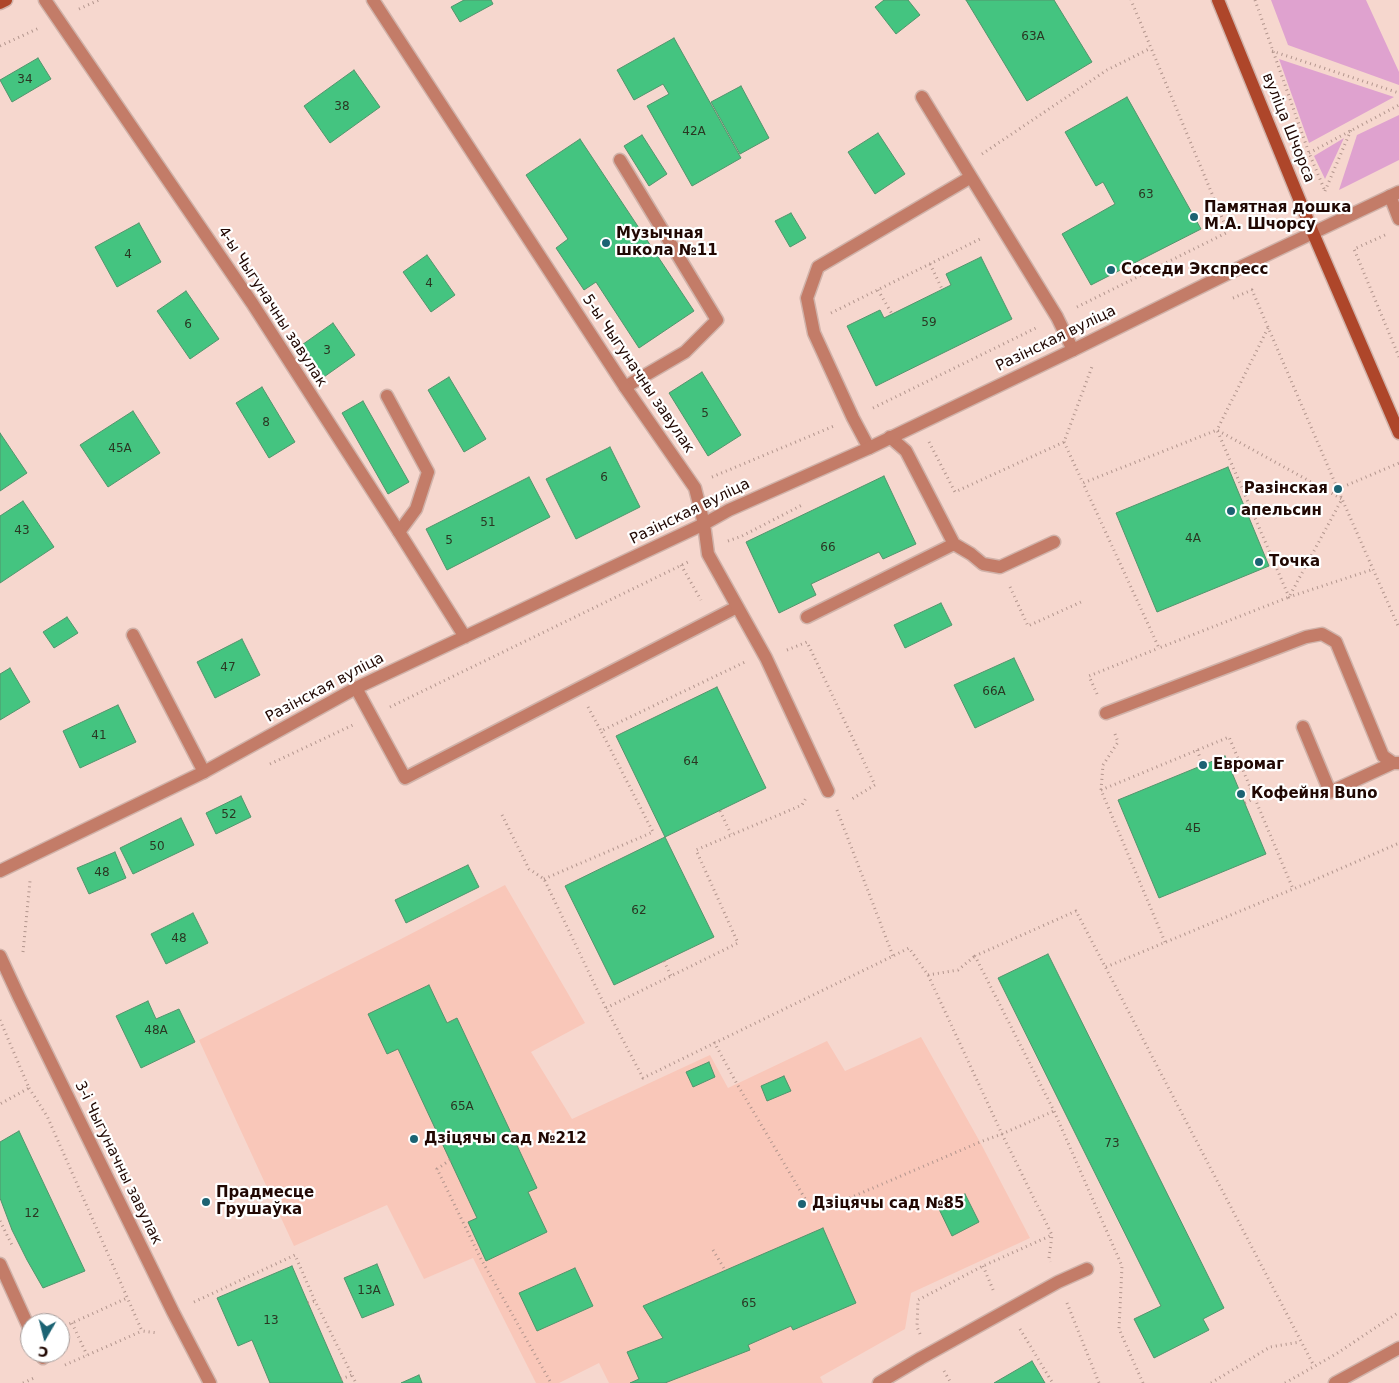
<!DOCTYPE html>
<html>
<head>
<meta charset="utf-8">
<style>
	body { margin:0 }
	#map { position:relative; width:1399px; height:1383px; overflow:hidden; background:#f6d7ce; font-family:"DejaVu Sans",sans-serif }
	canvas { display:block }
	.north { position:absolute; left:20px; top:1313px; width:50px; height:50px; box-sizing:border-box; background:#fff; border:1px solid #a69c9a; border-radius:50%; rotate:188deg; font-size:14px; font-weight:700; line-height:20px; text-align:center; color:#210803 }
	.north::after { content:''; display:block; margin:auto; width:18px; height:22px; background:#1c6373; clip-path:polygon(50% 0,100% 100%,50% 72%,0 100%) }
</style>
</head>
<body>
<div id="map">
<canvas width="1399" height="1383"></canvas>
<div class="north">С</div>
</div>
<script>
const c = document.querySelector('canvas').getContext('2d');
c.lineJoin = 'round';
function fill(path, color) { c.fillStyle = color; c.fill(path, 'evenodd'); }
const poly = rows => new Path2D(rows.map(r => 'M' + r).join(''));
function stroke(path, color, width, dash) { c.strokeStyle = color; c.lineWidth = width; c.lineCap = dash ? 'butt' : 'round'; c.setLineDash(dash || []); c.stroke(path); }
function drawText(font, color, halo, rows, align = 'center') {
  c.font = font + ' "DejaVu Sans",sans-serif'; c.lineWidth = 4.5; c.setLineDash([]); c.textBaseline = 'middle'; c.strokeStyle = halo; c.fillStyle = color; for (const [text, x, y, turn = 0] of rows) {
    c.save(); c.translate(x, y); c.rotate((+turn || 0) * Math.PI / 180); c.textAlign = isNaN(turn) ? turn : align; if (halo) c.strokeText(text, 0, 0); c.fillText(text, 0, 0); c.restore();
  }
}
fill(poly([
	[505,885,585,1023,531,1052,572,1119,710,1055,728,1088,827,1041,845,1071,921,1037,980,1142,1030,1238,911,1293,905,1329,820,1377,823,1383,609,1383,599,1363,559,1383,536,1383,473,1258,424,1279,387,1205,294,1246,199,1040,401,939]
]), '#f9c7b9');
fill(poly([
	[1271,0,1366,0,1399,72,1399,85,1288,45],
	[1279,59,1394,97,1309,143],
	[1399,115,1399,160,1339,190,1357,135],
	[1344,138,1325,179,1314,156]
]), '#dfa2cf');
const building = poly([
	[464,0,491,0,493,4,460,22,451,7,464,0],
	[884,0,908,0,920,15,896,34,875,7,884,0],
	[966,0,1054,0,1092,62,1027,101,966,0],
	[674,38,741,158,692,186,647,106,669,94,663,84,634,100,617,70,674,38],
	[38,58,51,79,12,102,0,80,38,58],
	[354,70,380,107,330,143,304,106,354,70],
	[741,86,769,138,740,154,711,102,741,86],
	[1127,97,1201,229,1091,285,1062,234,1115,204,1103,182,1096,186,1065,132,1127,97],
	[878,133,905,174,875,194,848,152,878,133],
	[642,135,667,174,649,186,624,146,642,135],
	[580,139,694,311,639,348,596,282,584,290,556,248,568,239,526,175,580,139],
	[791,213,806,238,790,247,775,221,791,213],
	[139,223,161,262,117,287,95,247,139,223],
	[427,255,455,295,431,312,403,272,427,255],
	[981,257,1012,319,876,386,847,326,880,310,884,318,951,285,946,274,981,257],
	[186,291,219,339,190,359,157,311,186,291],
	[333,323,355,355,321,379,299,347,333,323],
	[702,372,741,435,708,456,669,393,702,372],
	[449,377,486,439,464,452,428,390,449,377],
	[262,387,295,442,269,458,236,403,262,387],
	[363,401,409,482,388,494,342,413,363,401],
	[133,411,160,453,108,487,80,445,133,411],
	[0,433,27,473,0,491,0,433],
	[610,447,640,507,576,539,546,479,610,447],
	[1228,467,1269,566,1157,612,1116,513,1228,467],
	[884,476,916,544,883,559,879,552,811,584,816,595,779,613,746,542,884,476],
	[529,477,550,517,447,570,426,529,529,477],
	[23,501,54,547,0,583,0,516,23,501],
	[941,603,952,625,905,648,894,625,941,603],
	[67,617,78,633,54,648,43,632,67,617],
	[242,639,260,675,215,698,197,662,242,639],
	[1014,658,1034,700,975,728,954,685,1014,658],
	[10,668,30,702,0,720,0,674,10,668],
	[717,687,766,788,665,837,616,736,717,687],
	[118,705,136,742,80,768,63,731,118,705],
	[1225,756,1266,854,1159,898,1118,800,1225,756],
	[241,796,251,817,216,834,206,813,241,796],
	[181,818,194,845,133,874,120,848,181,818],
	[665,837,714,937,614,985,565,886,665,837],
	[115,852,126,878,89,894,77,868,115,852],
	[468,865,479,887,406,923,395,900,468,865],
	[193,913,208,943,166,964,151,934,193,913],
	[1048,954,1224,1308,1203,1319,1209,1330,1154,1358,1134,1319,1161,1306,998,978,1048,954],
	[429,985,447,1023,457,1018,537,1188,528,1192,547,1232,486,1261,468,1222,477,1218,398,1049,387,1054,368,1014,429,985],
	[148,1001,156,1019,179,1009,195,1042,141,1068,116,1016,148,1001],
	[709,1062,715,1077,693,1087,686,1072,709,1062],
	[784,1076,791,1091,767,1101,761,1086,784,1076],
	[19,1131,85,1271,43,1288,27,1260,12,1230,0,1198,0,1142,19,1131],
	[965,1194,979,1222,952,1236,938,1207,965,1194],
	[823,1228,856,1303,793,1330,791,1326,748,1345,750,1350,665,1383,630,1383,639,1379,627,1352,663,1338,643,1306,823,1228],
	[377,1264,394,1305,362,1318,344,1278,377,1264],
	[292,1266,308,1303,343,1383,270,1383,252,1340,238,1346,217,1298,292,1266],
	[575,1268,593,1306,537,1331,519,1293,575,1268],
	[1032,1361,1045,1383,994,1383,1032,1361],
	[419,1375,422,1383,401,1383,419,1375]
]);
fill(building, '#44c480');
stroke(building, '#52946c', 1);
const service = poly([
	[922,97,971,177],
	[620,160,717,320,685,352,625,387],
	[1390,196,1399,219],
	[387,396,428,472,416,509,399,532],
	[869,448,853,418,814,333,807,298,818,267,971,177,1057,317,1073,350],
	[954,544,971,554,983,564,1000,567,1054,542],
	[807,617,954,544,906,451,890,437],
	[133,635,204,772],
	[356,688,405,778,737,607],
	[1106,713,1306,637,1322,634,1336,642,1383,756,1393,763,1399,763],
	[1303,727,1330,792,1393,763],
	[0,1264,30,1330],
	[41,1353,43,1358],
	[879,1383,921,1358,1058,1282,1087,1269]
]);
const minor = poly([
	[45,0,252,303,399,532,465,637],
	[373,0,625,387,695,488,704,524,708,554,766,658,828,791],
	[0,871,204,772,356,688,704,524,729,510,869,448,1073,350,1243,266,1399,192],
	[0,956,19,997,173,1312,210,1383],
	[1335,1383,1399,1348]
]);
const secondary = poly([
	[1218,0,1313,233,1399,433],
	[0,3,6,0]
]);
stroke(service, '#d0b2a9', 15);
stroke(minor, '#d0b2a9', 15);
stroke(secondary, '#d0b2a9', 15);
stroke(poly([
	[1255,0,1309,153,1325,191],
	[79,9,99,0],
	[0,46,39,28],
	[1272,51,1399,93],
	[1309,153,1399,105],
	[982,154,1107,70,1151,48],
	[1325,191,1351,130],
	[1385,235,1354,249,1399,357],
	[930,264,942,289],
	[878,290,892,314],
	[1233,298,1252,290,1342,499,1399,628],
	[1077,307,1228,232,1131,0],
	[831,313,982,238],
	[1268,328,1217,430,1342,499,1289,597,1159,648,1083,483,1217,430,1289,597,1374,569],
	[873,408,1038,327],
	[929,442,955,492,1064,442,1093,364],
	[1064,442,1083,483],
	[712,477,834,426],
	[1338,489,1399,463],
	[728,541,742,536,804,504],
	[681,565,701,600],
	[1010,587,1028,626,1081,602],
	[787,650,807,642,875,785,850,800],
	[1097,694,1089,676,1159,648],
	[390,707,688,562],
	[588,707,601,731],
	[1115,734,1118,742,1103,765,1101,790,1165,942],
	[1197,750,1203,765],
	[270,764,353,725],
	[1101,790,1229,737,1293,889],
	[1241,794,1251,789],
	[1245,803,1255,798],
	[837,810,893,956],
	[720,811,731,834],
	[502,815,529,869,544,879,606,1008,643,1078,893,956,909,948,928,975,1002,1134,1052,1235,1049,1258,1050,1262],
	[544,879,653,832,601,731,745,662],
	[23,952,30,881],
	[664,961,671,976],
	[1106,967,1310,882,1399,843],
	[928,975,958,970,975,956],
	[606,1008,738,943,696,850,802,805,806,798],
	[0,1020,29,1088,0,1104],
	[714,1042,737,1084,807,1202],
	[29,1088,47,1116,142,1331,158,1333],
	[450,1160,437,1169,481,1259,551,1383],
	[845,1200,980,1142,1002,1134,1054,1111],
	[0,1221,12,1245],
	[713,1250,725,1270],
	[983,1266,994,1292],
	[194,1302,295,1255,315,1301,356,1383],
	[308,1303,315,1301],
	[1067,1303,1099,1383],
	[72,1323,87,1355],
	[60,1327,72,1323,127,1298],
	[1020,1329,1052,1382,1050,1383],
	[920,1334,917,1327,918,1300,983,1266,1052,1235],
	[65,1365,142,1331],
	[944,1371,951,1383],
	[341,1379,352,1375],
	[23,1383,34,1378],
	[1143,1383,1119,1329,1122,1266,1054,1111,975,956,1076,911,1314,1366],
	[1211,1383,1270,1347,1300,1342],
	[1285,1383,1336,1354,1399,1312]
]), '#b2958d', 3, [1, 4]);
stroke(service, '#c37c68', 12);
stroke(minor, '#c37c68', 12);
stroke(secondary, '#ae462a', 12);
for (const [x, y, r, color] of [
	[1194,217,5,"#1c6373"],
	[606,243,5,"#1c6373"],
	[1111,270,5,"#1c6373"],
	[1338,489,5,"#1c6373"],
	[1231,511,5,"#1c6373"],
	[1259,562,5,"#1c6373"],
	[1203,765,5,"#1c6373"],
	[1241,794,5,"#1c6373"],
	[414,1139,5,"#1c6373"],
	[206,1202,5,"#1c6373"],
	[802,1204,5,"#1c6373"]
]) { const dot = new Path2D(); dot.arc(x, y, r, 0, 2 * Math.PI); c.fillStyle = color; c.fill(dot); stroke(dot, '#fff', 2); }
drawText('12px', '#2a3722', null, [
	["63А",1033,37],
	["34",25,80],
	["38",342,107],
	["42А",694,132],
	["63",1146,195],
	["4",128,255],
	["4",429,284],
	["59",929,323],
	["6",188,325],
	["3",327,351],
	["5",705,414],
	["8",266,423],
	["45А",120,449],
	["6",604,478],
	["51",488,523],
	["43",22,531],
	["4А",1193,539],
	["5",449,541],
	["66",828,548],
	["47",228,668],
	["66А",994,692],
	["41",99,736],
	["64",691,762],
	["52",229,815],
	["4Б",1193,829],
	["50",157,847],
	["48",102,873],
	["62",639,911],
	["48",179,939],
	["48А",156,1031],
	["65А",462,1107],
	["73",1112,1144],
	["12",32,1214],
	["13А",369,1291],
	["65",749,1304],
	["13",271,1321]
]);
drawText('15px', '#210803', '#fff', [
	["вуліца Шчорса",1288,128,68],
	["4-ы Чыгуначны завулак",272,307,57],
	["Разінская вуліца",1056,339,-26],
	["5-ы Чыгуначны завулак",638,374,56],
	["Разінская вуліца",690,512,-26],
	["Разінская вуліца",325,688,-28],
	["3-і Чыгуначны завулак",118,1163,64]
]);
drawText('bold 15px', '#210803', '#fff', [
	["Памятная дошка",1204,208],
	["М.А. Шчорсу",1204,225],
	["Музычная",616,234],
	["школа №11",616,251],
	["Соседи Экспресс",1121,270],
	["Разінская",1328,489,"right"],
	["апельсин",1241,511],
	["Точка",1269,562],
	["Евромаг",1213,765],
	["Кофейня Buno",1251,794],
	["Дзіцячы сад №212",424,1139],
	["Прадмесце",216,1193],
	["Грушаўка",216,1210],
	["Дзіцячы сад №85",812,1204]
], 'left');
</script>
</body>
</html>
